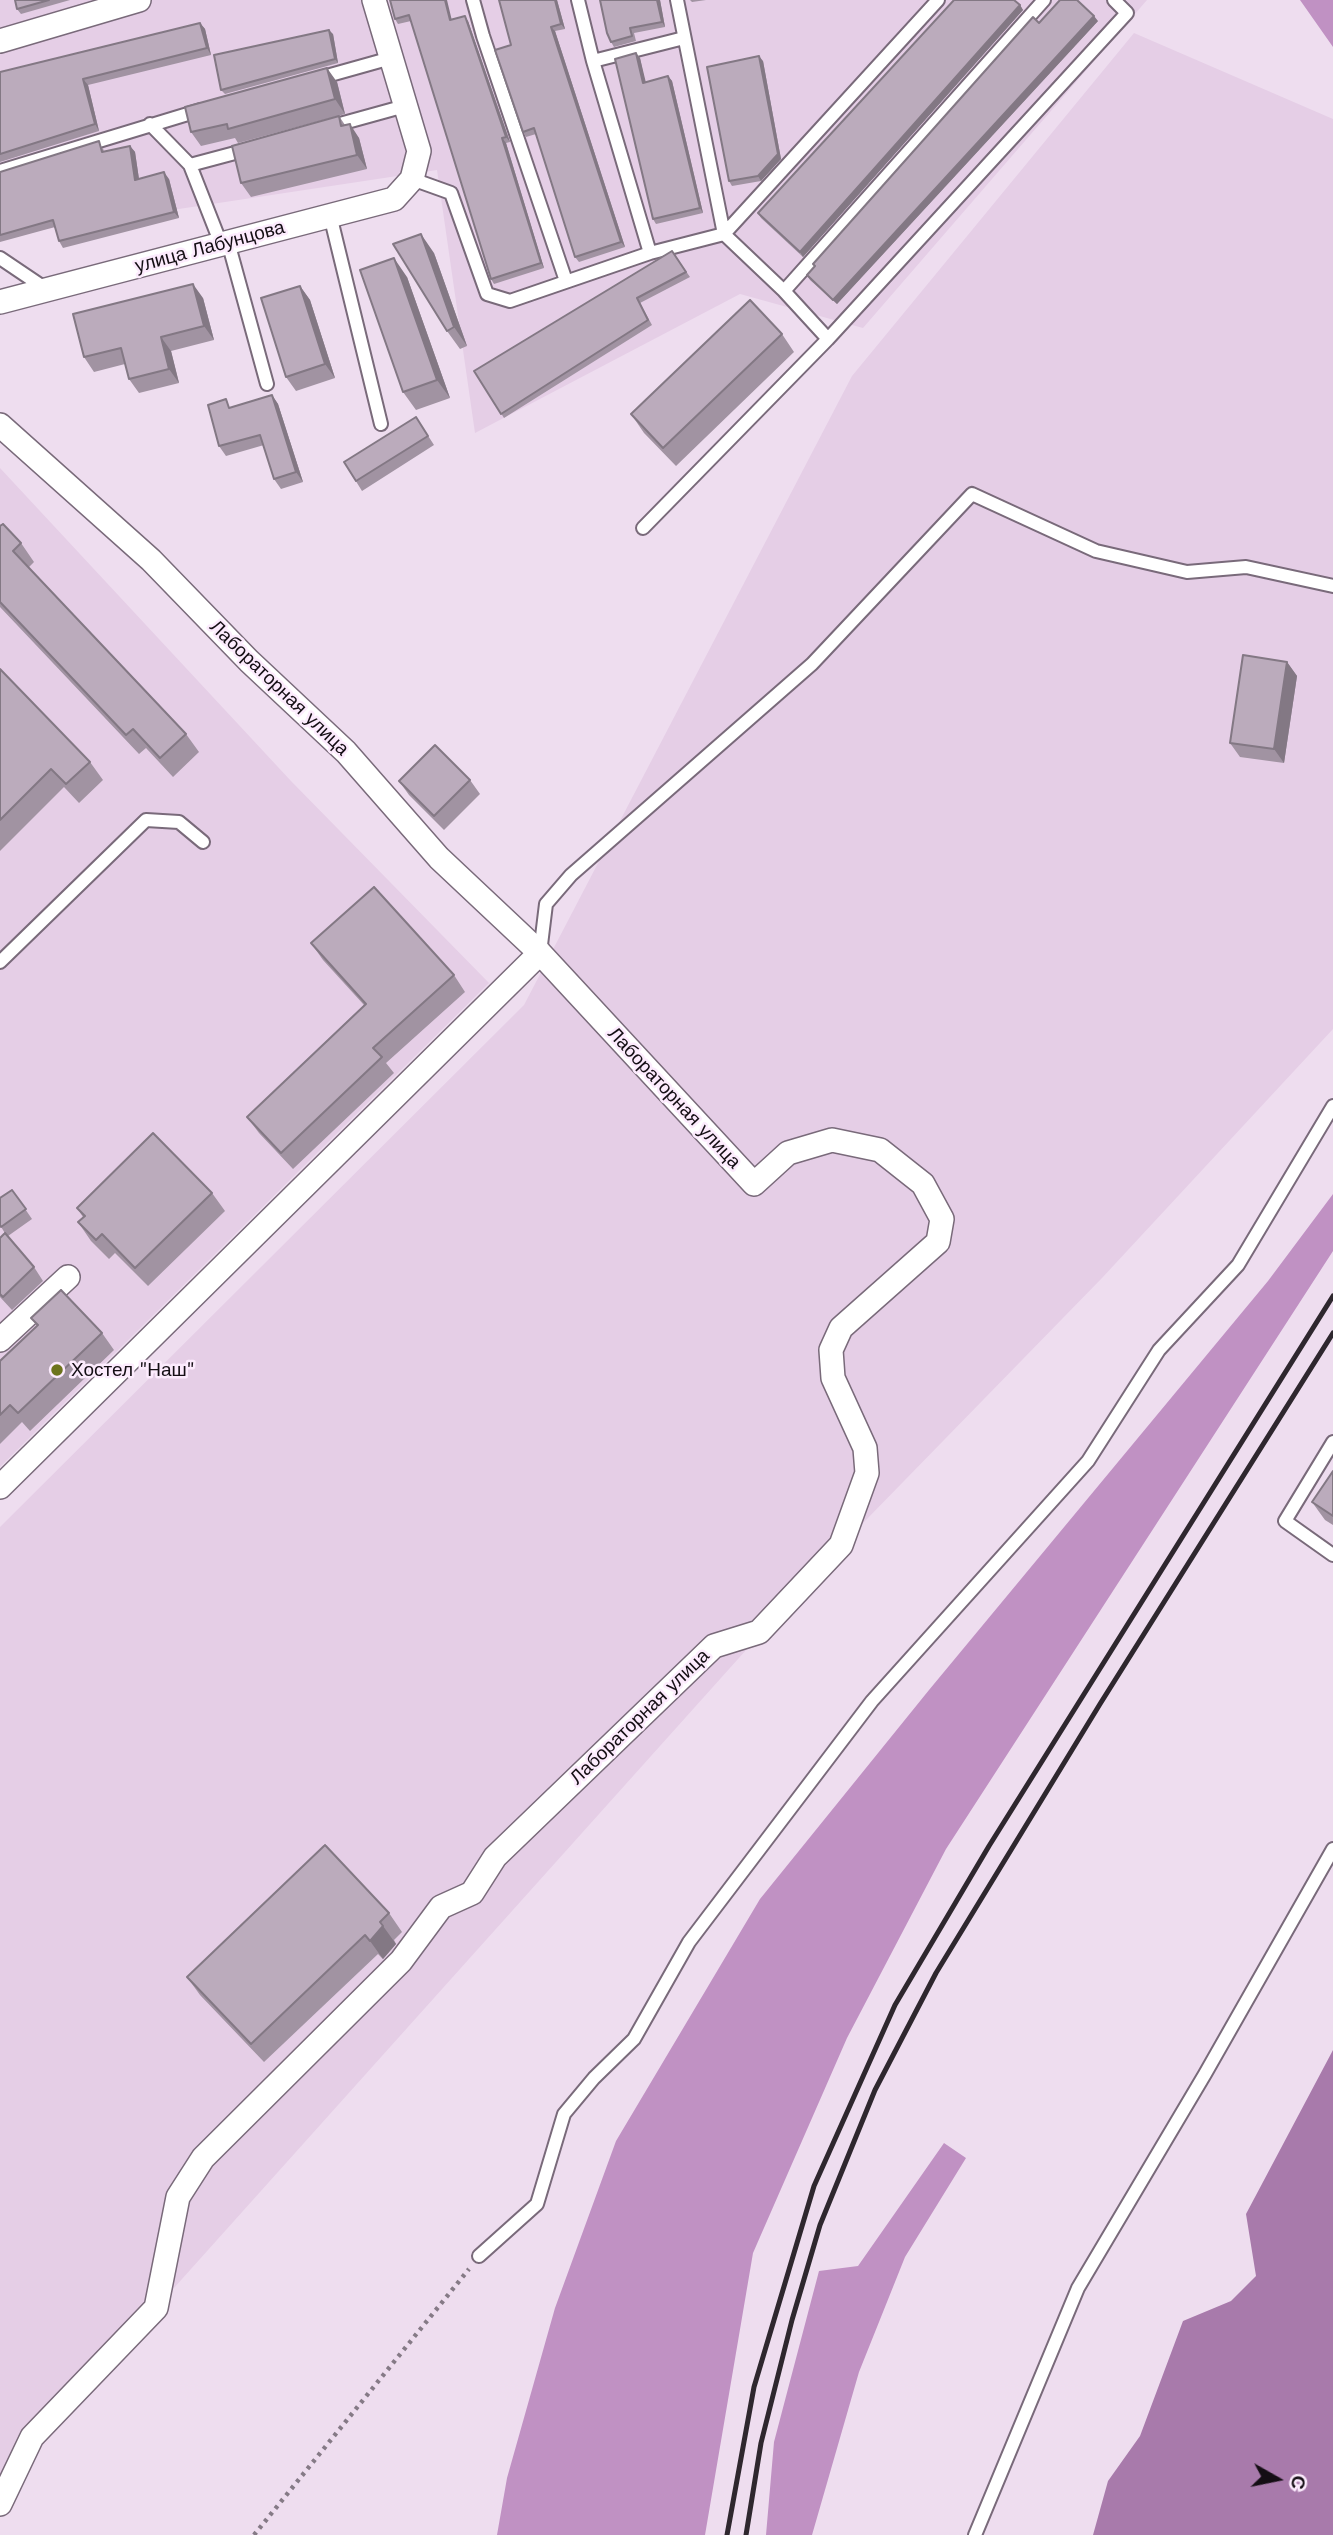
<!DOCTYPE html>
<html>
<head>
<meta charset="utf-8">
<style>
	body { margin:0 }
	#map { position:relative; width:1333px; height:2535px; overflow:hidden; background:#eeddef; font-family:"Work Sans",sans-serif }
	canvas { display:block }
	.north { position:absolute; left:1242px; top:2444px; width:70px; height:70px; -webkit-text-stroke:5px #fcebfd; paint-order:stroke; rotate:99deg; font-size:19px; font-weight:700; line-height:28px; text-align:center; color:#140e14 }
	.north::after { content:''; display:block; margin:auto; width:24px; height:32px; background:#140e14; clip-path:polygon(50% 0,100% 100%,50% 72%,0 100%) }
</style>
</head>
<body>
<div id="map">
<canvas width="1333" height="2535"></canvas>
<div class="north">С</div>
</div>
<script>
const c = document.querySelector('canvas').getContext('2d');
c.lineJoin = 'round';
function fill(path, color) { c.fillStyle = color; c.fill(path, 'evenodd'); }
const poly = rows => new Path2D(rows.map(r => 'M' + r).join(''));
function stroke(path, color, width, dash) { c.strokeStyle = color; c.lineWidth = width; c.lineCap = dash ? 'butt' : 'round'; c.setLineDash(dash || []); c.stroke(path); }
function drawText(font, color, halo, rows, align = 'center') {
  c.font = font + ' "Work Sans",sans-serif'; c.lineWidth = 5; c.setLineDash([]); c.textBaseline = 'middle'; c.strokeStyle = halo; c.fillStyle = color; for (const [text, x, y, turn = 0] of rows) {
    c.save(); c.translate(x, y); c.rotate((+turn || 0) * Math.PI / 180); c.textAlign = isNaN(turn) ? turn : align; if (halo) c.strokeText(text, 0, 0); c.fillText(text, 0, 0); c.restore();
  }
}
fill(poly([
	[0,0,1147,0,863,328,740,294,475,433,437,170,0,236],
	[1134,33,1333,119,1333,1029,1102,1278,825,1562,156,2308,0,2493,0,1527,524,1005,852,376],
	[0,468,291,781,489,983,0,1467]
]), '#e5cee6');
fill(poly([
	[1300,0,1333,0,1333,47],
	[1333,1194,1333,1251,946,1849,847,2038,753,2253,705,2535,497,2535,507,2478,555,2308,616,2141,760,1899,929,1690,1268,1281],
	[944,2143,966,2158,905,2257,859,2372,812,2535,766,2535,774,2442,819,2271,858,2266]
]), '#c091c3');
fill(poly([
	[1333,2050,1333,2535,1093,2535,1108,2481,1140,2436,1183,2321,1231,2301,1256,2276,1246,2214]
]), '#a87aab');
const service = poly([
	[473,0,483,36,566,281],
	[677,0,724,234,784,291,1044,0],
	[593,61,684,38],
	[316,79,391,58],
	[150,124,190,165,221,244],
	[329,127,405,106],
	[190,165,250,149],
	[0,171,201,110],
	[412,179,451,193,487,294,510,301,650,253,593,61,578,0],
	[330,215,381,424],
	[228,242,267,384],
	[650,253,724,234,938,0],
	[0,258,46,289],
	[784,291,828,339,1127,13,1114,0],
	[643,528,828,339],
	[540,953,546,904,571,875,812,664,972,494,1096,551,1187,572,1246,567,1333,586],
	[0,962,146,820,179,822,203,842],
	[1333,1442,1285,1521,1333,1555],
	[479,2256,537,2204,564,2114,594,2078,634,2039,689,1942,872,1701,1088,1461,1159,1350,1238,1265,1333,1106],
	[975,2535,1078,2288,1205,2074,1333,1849]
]);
const minor = poly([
	[0,41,139,0],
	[0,302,394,199,412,179,419,151,374,0],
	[0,425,151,560,249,661,346,752,439,858,540,953,754,1184,788,1153,832,1140,880,1150,923,1184,942,1219,938,1242,841,1328,831,1350,833,1378,865,1448,867,1473,841,1545,759,1632,714,1646,495,1857,472,1893,441,1907,401,1961,203,2158,178,2197,156,2308,32,2437,0,2504],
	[0,1340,68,1277],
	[0,1487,540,953]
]);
stroke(service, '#796a7a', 16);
stroke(minor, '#796a7a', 26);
stroke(poly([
	[254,2535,469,2269]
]), '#857a86', 4.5, [3.5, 5]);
stroke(service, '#fff', 12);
stroke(minor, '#fff', 23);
stroke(poly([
	[727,2535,754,2387,814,2186,895,2005,989,1846,1333,1296],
	[746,2535,761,2443,792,2320,820,2225,875,2090,936,1973,1100,1704,1333,1333]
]), '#2e272e', 5);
fill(poly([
	[15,0,70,0,21,14,17,9],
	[390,0,452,20,468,21,510,142,506,143,544,268,494,284,491,279,411,21,398,24,395,19],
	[499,0,557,0,565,29,555,31,625,247,579,262,575,257,536,134,526,137,523,132,511,45],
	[600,0,660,0,665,27,634,33,636,41,614,47,611,42],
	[690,0,706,0,692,2],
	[1020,5,1023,10,803,257,761,218,758,213],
	[1098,21,837,304,810,280,807,275,815,267,813,264,1039,23],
	[200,23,205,29,211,55,88,85,99,131,0,162,0,72],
	[333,34,338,63,225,94,221,90],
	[636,53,640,58,645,82,668,76,672,81,703,213,656,224,653,219],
	[763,61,781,159,761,181,732,186,729,181],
	[337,82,345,114,238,143,235,138,201,146,191,132],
	[339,116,345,125,359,138,367,169,251,197,241,183],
	[130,146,135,152,139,179,169,179,179,218,63,248,59,241,55,227,0,242,0,172,103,148,104,152],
	[672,251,690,277,640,303,652,325,504,418,474,371],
	[434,253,467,346,460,349,447,331],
	[407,277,450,398,416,410,403,392],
	[300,286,310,300,335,378,296,391,286,377],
	[203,298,214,340,171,351,179,383,139,393,129,379,125,364,94,372,84,357],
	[782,334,794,352,676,466,644,433,631,414],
	[272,395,278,404,303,482,281,489,274,479,264,445,226,456,219,446,232,407],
	[416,417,434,445,362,491,344,462],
	[0,526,21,543,34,562,28,568,186,734,199,752,173,777,146,748,139,754,0,607],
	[1287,662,1297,676,1284,763,1240,757,1230,743],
	[0,669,90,762,103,780,79,803,64,787,0,851],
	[470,780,480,794,444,830,409,795,399,781],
	[311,943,454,975,465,992,386,1063,394,1073,293,1169,259,1133,247,1117,364,1005,323,960],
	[12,1190,32,1219,8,1236,34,1267,43,1281,12,1310,0,1297,0,1238,6,1235,0,1225],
	[212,1193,225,1211,148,1286,115,1253,109,1259,91,1241,78,1222,83,1217,77,1208],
	[31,1318,102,1333,114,1350,30,1431,22,1422,0,1444,0,1361,37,1326],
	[1333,1471,1333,1525,1325,1520,1312,1502],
	[389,1913,402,1932,394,1940,396,1944,383,1959,378,1954,264,2062,200,1995,187,1977]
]), '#a193a2');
fill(poly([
	[445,0,447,0,453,25,450,20],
	[555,0,557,0,565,29,561,24],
	[657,0,660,0,665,27,662,22],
	[1020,5,1023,10,803,257,800,252],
	[465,16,468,21,510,142,506,137],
	[1094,16,1098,21,837,304,833,300],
	[200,23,205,29,211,55,207,48],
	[551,27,555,31,625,247,621,242],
	[329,30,333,34,338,63,335,59],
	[636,53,640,58,647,87,643,83],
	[759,56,763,61,781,159,761,181,758,176],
	[327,68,337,82,345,114,335,99],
	[668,76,672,81,703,213,700,208],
	[83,79,88,85,99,131,95,124],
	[350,124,359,138,367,169,357,155],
	[502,138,506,143,544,268,541,263],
	[130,146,135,152,140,186,135,180],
	[164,172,169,179,179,218,174,212],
	[421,234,434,253,467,346,454,327],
	[394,258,407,277,450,398,437,380],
	[193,284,203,298,214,340,204,326],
	[300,286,310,300,335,378,325,364],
	[161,337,171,351,179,383,169,369],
	[272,395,278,404,303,482,296,472],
	[1287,662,1297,676,1284,763,1274,749],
	[383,1926,396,1944,383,1959,370,1941]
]), '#837884');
const building = poly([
	[15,0,49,0,17,9,15,0],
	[390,0,445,0,450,20,465,16,506,137,502,138,541,263,491,279,409,15,395,19,390,0],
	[499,0,555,0,561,24,551,27,621,242,575,257,534,128,523,132,495,50,511,45,499,0],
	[600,0,657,0,662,22,630,28,632,36,611,42,607,33,600,0],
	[954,0,1014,0,1020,5,800,252,758,213,954,0],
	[1060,0,1077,0,1094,16,833,300,807,275,815,266,813,264,1033,17,1039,23,1060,0],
	[200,23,207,48,83,79,95,124,0,154,0,72,200,23],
	[329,30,335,59,221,90,214,55,329,30],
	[636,53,643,83,668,76,700,208,653,219,615,59,636,53],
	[759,56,778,154,758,176,729,181,707,67,759,56],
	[327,68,335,99,228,129,227,124,191,132,185,107,327,68],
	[339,116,341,126,350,124,357,155,241,183,232,146,339,116],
	[99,141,102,152,130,146,135,180,164,172,174,212,59,241,53,220,0,235,0,172,99,141],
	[421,234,454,327,447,331,393,244,421,234],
	[672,251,686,272,637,298,648,320,501,414,474,371,672,251],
	[394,258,437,380,403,392,360,270,394,258],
	[193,284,204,326,161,337,169,369,129,379,121,348,84,357,73,314,193,284],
	[300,286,325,364,286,377,261,298,300,286],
	[750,300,782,334,663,448,631,414,750,300],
	[272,395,296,472,274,479,260,435,219,446,208,405,226,399,229,408,272,395],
	[416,417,428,436,356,481,344,462,416,417],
	[3,524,21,543,13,551,186,734,160,758,133,729,126,735,0,602,0,526,3,524],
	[1243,655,1287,662,1274,749,1230,743,1243,655],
	[0,669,90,762,66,784,51,769,0,820,0,669],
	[435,745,470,780,434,816,399,781,435,745],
	[374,887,454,975,373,1048,382,1057,281,1153,247,1117,366,1004,311,943,374,887],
	[153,1133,212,1193,135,1268,102,1234,96,1240,78,1222,85,1216,77,1208,153,1133],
	[12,1190,26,1209,1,1227,0,1225,0,1198,12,1190],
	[5,1233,34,1267,3,1297,0,1294,0,1238,5,1233],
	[61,1290,102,1333,18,1413,10,1405,0,1415,0,1361,38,1325,31,1318,61,1290],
	[1333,1471,1333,1516,1312,1502,1333,1471],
	[325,1845,389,1913,380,1922,383,1926,370,1941,365,1935,251,2044,187,1977,325,1845]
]);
fill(building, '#bbabbc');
stroke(building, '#837884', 2);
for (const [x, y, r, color] of [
	[57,1370,7,"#6d741d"]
]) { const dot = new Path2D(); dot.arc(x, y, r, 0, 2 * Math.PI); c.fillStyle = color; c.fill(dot); stroke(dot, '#fcebfd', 2.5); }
drawText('19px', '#140e14', '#fcebfd', [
	["улица Лабунцова",210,247,-15],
	["Лабораторная улица",279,688,44],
	["Лабораторная улица",674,1098,47],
	["Лабораторная улица",640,1717,-44]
]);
drawText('19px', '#140e14', '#fcebfd', [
	["Хостел \"Наш\"",71,1370]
], 'left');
</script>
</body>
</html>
